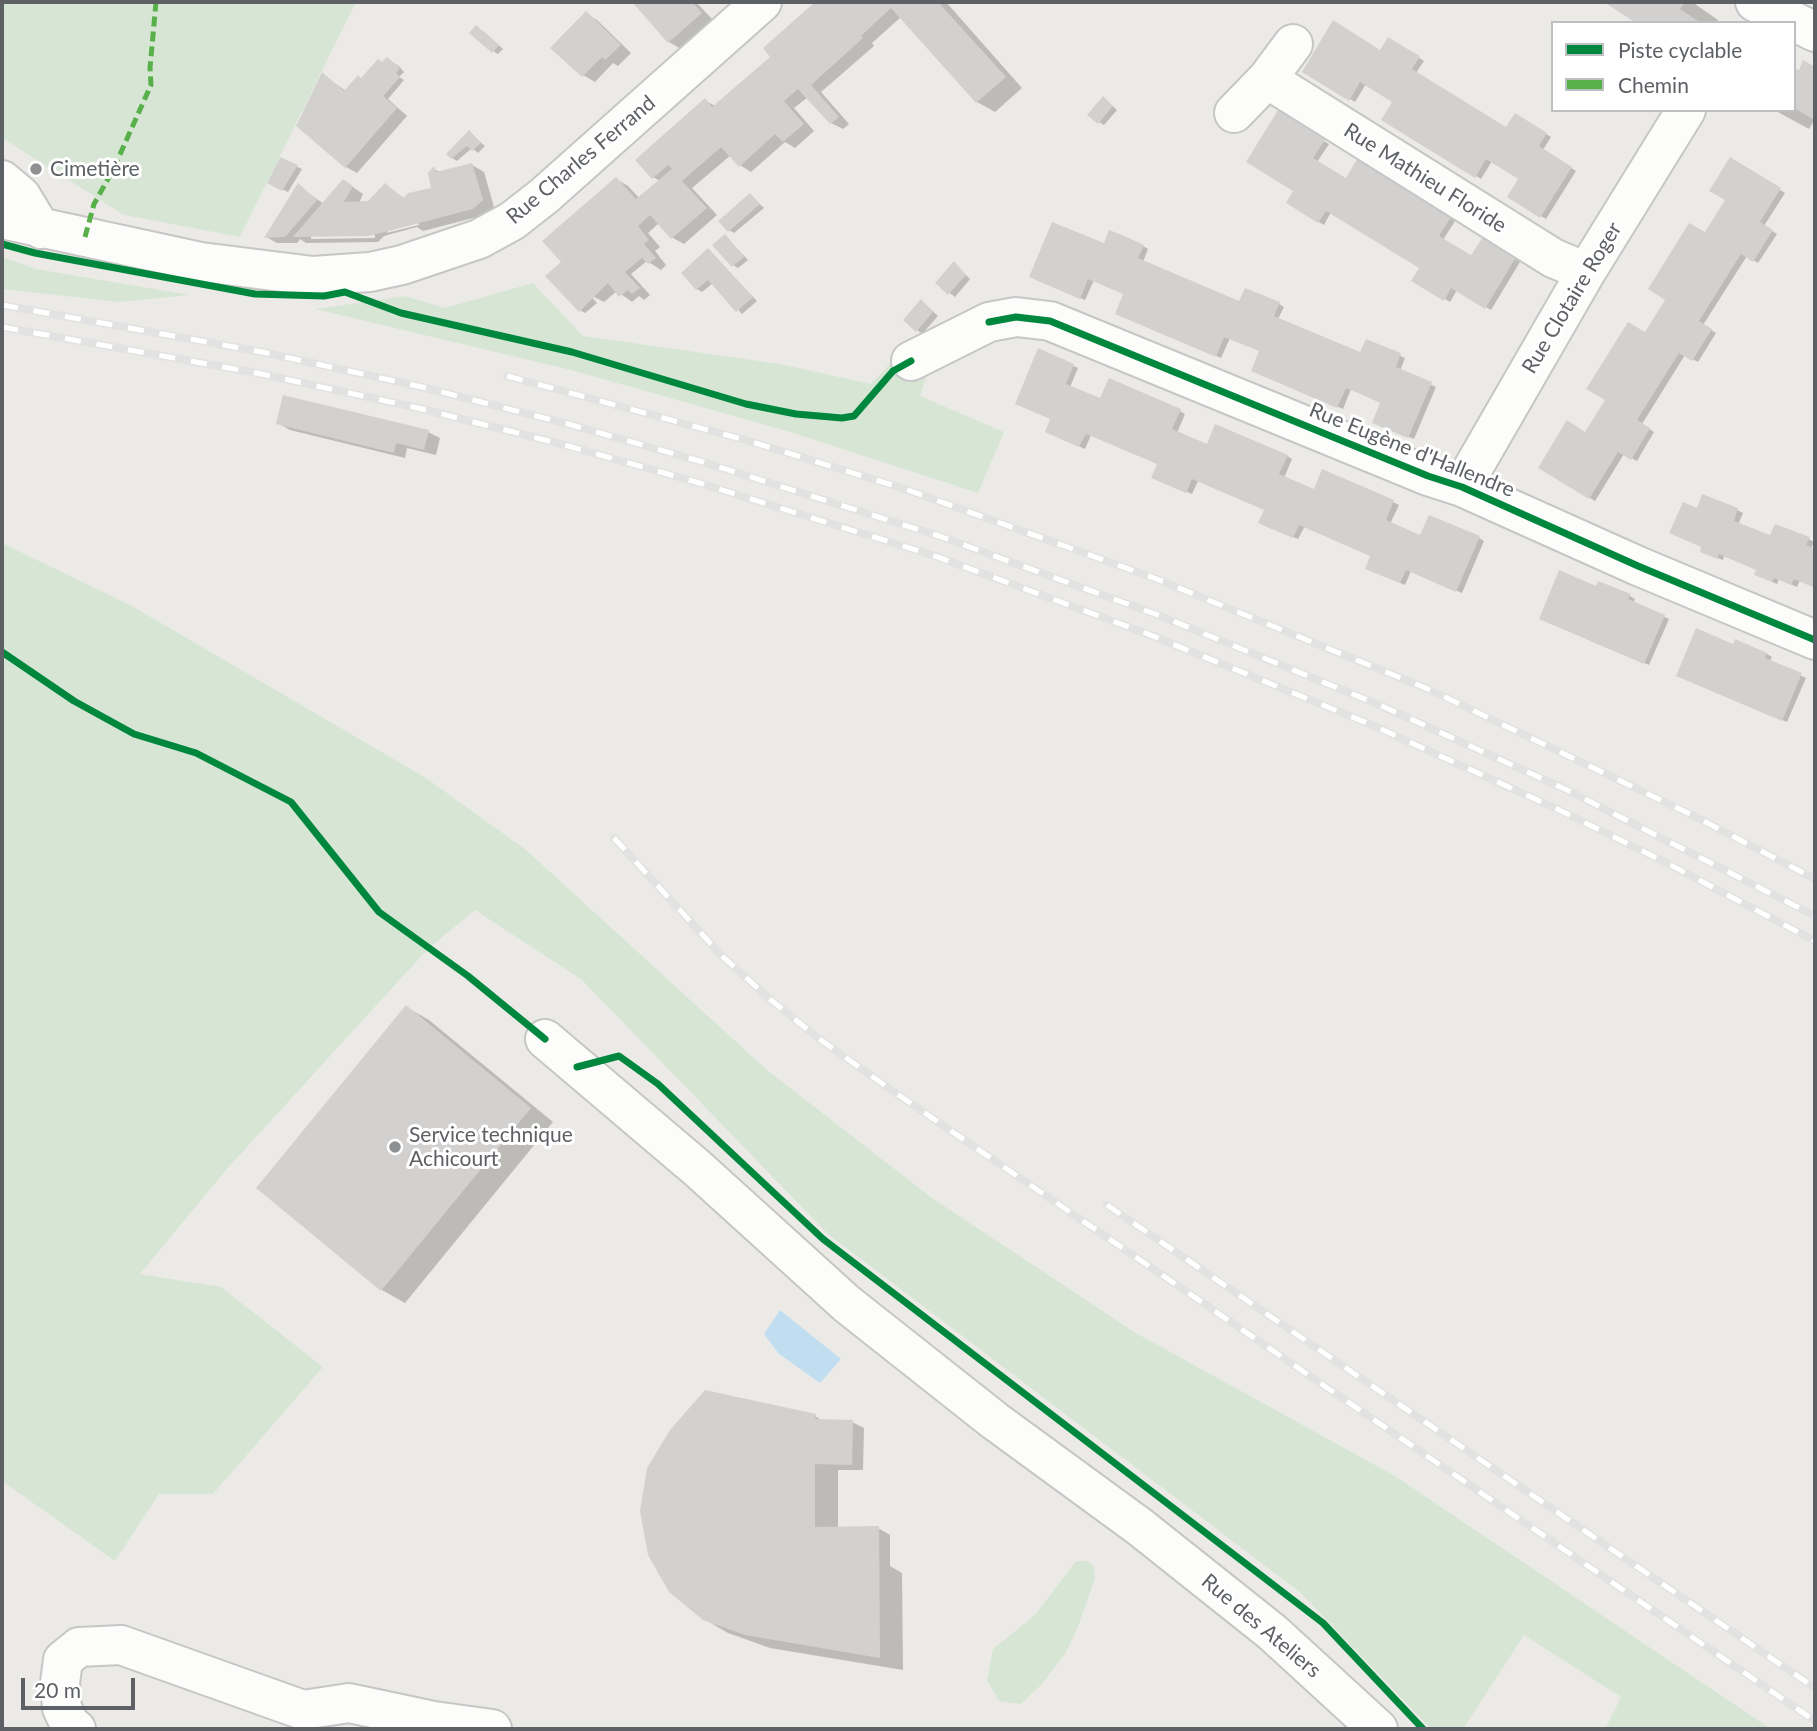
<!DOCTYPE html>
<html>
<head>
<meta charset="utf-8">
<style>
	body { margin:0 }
	#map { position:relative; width:1817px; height:1731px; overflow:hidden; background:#eceae7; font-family:Lato,sans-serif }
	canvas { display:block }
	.frame { position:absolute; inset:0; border:4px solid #5d6064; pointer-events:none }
	.legend { position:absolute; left:1551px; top:21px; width:245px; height:91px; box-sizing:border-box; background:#fff; border:2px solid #bebfc1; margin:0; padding:9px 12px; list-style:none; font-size:21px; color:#5d6064 }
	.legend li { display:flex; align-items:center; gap:14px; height:35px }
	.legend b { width:35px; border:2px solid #bebfc1 }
	.scale { position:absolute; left:21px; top:1678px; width:114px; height:32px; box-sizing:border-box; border:4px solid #5d6064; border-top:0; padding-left:9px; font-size:21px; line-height:24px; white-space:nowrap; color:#5d6064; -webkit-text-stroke:5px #fff; paint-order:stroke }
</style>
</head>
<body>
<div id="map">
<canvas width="1817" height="1731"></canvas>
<div class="frame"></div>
<ul class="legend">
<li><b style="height:9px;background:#00873e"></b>Piste cyclable</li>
<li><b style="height:9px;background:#58b04a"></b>Chemin</li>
</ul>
<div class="scale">20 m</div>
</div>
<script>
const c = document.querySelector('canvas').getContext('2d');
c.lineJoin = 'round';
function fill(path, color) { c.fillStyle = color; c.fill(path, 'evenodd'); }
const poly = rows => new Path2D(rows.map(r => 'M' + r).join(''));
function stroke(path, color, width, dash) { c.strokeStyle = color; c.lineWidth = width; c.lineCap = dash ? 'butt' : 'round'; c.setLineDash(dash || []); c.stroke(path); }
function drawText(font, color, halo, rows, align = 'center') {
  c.font = font + ' Lato,sans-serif'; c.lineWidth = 6; c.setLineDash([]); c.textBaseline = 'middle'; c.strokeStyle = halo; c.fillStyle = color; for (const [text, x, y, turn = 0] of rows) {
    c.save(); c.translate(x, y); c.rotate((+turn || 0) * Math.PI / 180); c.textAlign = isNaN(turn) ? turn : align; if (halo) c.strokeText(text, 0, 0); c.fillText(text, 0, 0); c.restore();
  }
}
fill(poly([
	[2,2,356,2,240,237,124,215,2,138],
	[2,257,36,269,190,295,119,302,2,289],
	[533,283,583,336,780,364,871,384,899,354,929,369,920,396,1004,432,978,493,790,432,571,370,315,309,405,296,445,308],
	[2,543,132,606,426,778,525,849,767,1070,932,1198,1134,1332,1395,1476,1771,1729,1605,1729,1621,1697,1524,1635,1463,1729,1431,1729,1301,1593,828,1234,582,980,475,910,429,948,393,987,226,1170,140,1274,221,1287,323,1367,213,1494,159,1494,115,1561,2,1481],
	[1076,1561,1087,1561,1093,1565,1095,1578,1078,1627,1065,1654,1041,1685,1021,1704,999,1701,987,1680,993,1649,1035,1615]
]), '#d7e6d4');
fill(poly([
	[780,1310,841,1359,820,1383,779,1354,764,1334]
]), '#c1def1');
fill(poly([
	[634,2,696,2,713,20,681,49,669,42],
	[818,2,946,2,1022,88,995,112,977,102,901,17,872,43,874,46,821,92,849,124,843,129,831,123,808,97,794,108,814,131,795,148,785,142,751,172,740,165,731,155,692,188,717,215,684,244,673,238,659,223,648,233,660,247,655,251,666,265,661,270,647,261,631,274,650,295,644,300,639,296,632,302,617,291,604,302,590,295,597,303,585,313,580,310,561,265,616,179,628,186,640,199,660,181,653,177,706,101,715,106,772,57,765,48],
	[1607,2,1692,2,1718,20,1716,23,1640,23],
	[586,14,597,20,631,53,618,66,613,63,595,82,583,75],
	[482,30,503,49,498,54,493,51],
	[1381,52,1410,52,1424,61,1416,73,1507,129,1520,118,1551,137,1543,150,1576,171,1546,219,1509,197,1520,179,1492,161,1481,179,1383,120,1395,101,1366,84,1355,102,1304,71],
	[387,59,399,66,404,72,399,77,404,80,388,99,407,116,357,173,346,167,323,75,346,91],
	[1804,62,1815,69,1815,119,1809,129,1774,110,1794,110,1794,70,1799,72],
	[1104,98,1117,110,1104,125,1099,122],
	[1278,113,1329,144,1317,162,1346,180,1358,162,1455,221,1443,240,1472,257,1483,239,1520,262,1491,310,1457,290,1450,302,1414,280,1421,267,1331,212,1324,225,1303,212],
	[469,133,485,146,478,153,472,148,457,161,452,158],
	[281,159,302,169,288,192,269,183],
	[1731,159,1785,193,1764,226,1777,234,1758,263,1747,256,1703,325,1716,333,1698,362,1685,355,1642,424,1654,432,1637,461,1624,454,1595,501,1540,467,1586,434,1728,200],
	[472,165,484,172,494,207,485,215,423,231,417,227,384,236,378,242,306,243,300,239,297,243,277,243,266,237,298,186,324,204,344,181,363,194,359,203,369,203,386,185,405,199,433,189,434,169,442,173],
	[418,222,419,225,386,233,391,229],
	[311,235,375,235,375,238,311,239],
	[750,195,764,208,734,233,729,230],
	[725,236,748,260,738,268,733,265],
	[1104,246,1143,246,1148,249,1143,262,1240,303,1279,304,1284,307,1278,319,1361,355,1367,341,1405,358,1400,371,1436,387,1414,439,1379,425,1382,402,1351,389,1343,409,1258,373,1261,351,1230,338,1221,358,1122,316,1125,294,1094,280,1085,300,1036,280],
	[708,250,757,301,742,314,713,283,702,292,697,289],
	[954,264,970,279,955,297,937,283],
	[922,301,938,316,922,334,905,320],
	[1039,351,1078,368,1070,387,1101,401,1180,411,1185,414,1177,433,1208,446,1287,456,1292,459,1284,478,1314,492,1323,471,1393,502,1399,505,1390,524,1421,537,1430,517,1479,538,1484,541,1462,593,1411,571,1405,585,1372,571,1372,555,1305,526,1298,539,1265,526,1266,510,1198,481,1192,494,1159,480,1159,464,1091,435,1085,449,1052,435,1052,419],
	[278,423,428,432,440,438,436,455,407,448,405,458,290,430],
	[1737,510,1743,513,1738,525,1771,537,1809,539,1814,542,1811,549,1815,551,1815,587,1800,580,1797,587,1779,579,1777,584,1762,577,1758,570,1724,556,1723,560,1707,554,1698,511],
	[1599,583,1630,596,1635,599,1633,603,1669,619,1649,665,1546,621,1597,588],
	[1734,646,1767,654,1772,657,1770,661,1806,678,1787,722,1684,678],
	[406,1007,429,1020,553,1122,405,1303,382,1290,258,1188],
	[815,1416,823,1421,852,1422,864,1428,863,1470,838,1470,838,1528,878,1528,890,1535,890,1566,902,1573,903,1670,770,1648,728,1633,704,1619]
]), '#0003');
fill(poly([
	[632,2,692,2,702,13,668,43],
	[815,2,938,2,1006,77,976,103,891,8,861,36,863,38,811,85,839,117,830,124,798,89,784,101,804,124,783,142,775,134,739,167,721,147,682,181,707,208,671,239,650,215,638,226,649,240,644,244,656,258,648,264,642,258,625,272,640,288,632,294,628,290,619,297,608,283,579,312,545,276,561,262,542,241,616,177,636,199,672,169,668,165,652,179,635,160,705,98,712,107,770,57,763,48],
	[1604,2,1685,2,1680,9,1701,23,1636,23],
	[586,11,621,45,605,60,602,57,582,77,550,48],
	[1333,20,1380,50,1388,37,1404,47,1420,56,1412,69,1506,127,1515,113,1547,133,1539,146,1572,167,1540,218,1507,197,1518,179,1486,159,1475,178,1381,120,1392,102,1360,82,1349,101,1302,72],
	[476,25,499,45,492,53,469,33],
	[387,57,400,68,396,73,400,77,383,96,397,108,345,168,296,126,322,72,344,91,358,75,361,78,378,59,382,62],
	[1803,60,1815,67,1815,120,1794,108,1794,68,1799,70],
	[1103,96,1113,106,1098,124,1087,115],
	[1278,110,1325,140,1313,158,1346,178,1357,159,1451,217,1439,236,1471,255,1483,237,1516,257,1485,309,1451,288,1444,301,1411,281,1419,268,1326,211,1318,223,1286,203,1293,191,1246,162],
	[469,130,481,143,472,151,467,146,451,159,446,154],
	[280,157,298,165,282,191,267,183],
	[1730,157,1781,188,1760,222,1773,230,1753,262,1741,254,1699,321,1712,329,1692,361,1679,353,1637,420,1650,428,1631,460,1618,452,1589,499,1538,468,1567,420,1585,432,1605,400,1586,389,1628,322,1645,332,1665,300,1648,289,1689,223,1705,232,1725,200,1709,191],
	[472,163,483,200,473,209,369,236,293,237,343,179,353,186,344,202,368,201,385,183,403,198,408,193,431,188,428,173,434,166,436,172],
	[298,183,317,200,285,237,264,238],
	[750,193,760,204,728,232,718,221],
	[1052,222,1104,243,1109,230,1122,235,1144,245,1138,258,1239,301,1245,288,1280,302,1274,316,1360,352,1366,339,1401,353,1396,367,1432,382,1408,438,1372,423,1380,403,1363,395,1346,388,1337,408,1251,371,1259,351,1224,337,1216,357,1115,314,1123,294,1088,279,1080,299,1029,277],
	[725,234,744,257,732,267,712,245],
	[708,248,753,297,736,312,708,280,696,290,681,273],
	[954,261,966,275,948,295,935,283],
	[921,299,933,312,916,332,903,320],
	[1038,348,1074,364,1066,384,1100,398,1109,378,1181,409,1172,429,1207,444,1215,424,1288,455,1279,474,1314,489,1322,469,1394,500,1386,520,1420,535,1429,515,1480,536,1456,592,1406,570,1400,583,1365,569,1370,556,1299,525,1293,538,1258,523,1264,510,1192,479,1186,493,1151,478,1157,464,1086,434,1079,447,1045,432,1050,419,1015,404],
	[283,395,429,430,424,450,396,443,394,453,276,424],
	[1702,494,1738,508,1734,521,1770,535,1775,524,1810,537,1806,545,1815,549,1815,588,1794,579,1791,585,1774,578,1772,582,1754,575,1756,570,1719,554,1717,559,1700,552,1701,547,1669,533,1683,502,1697,508],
	[1559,570,1596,586,1598,581,1631,594,1628,599,1665,615,1644,664,1539,619],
	[1696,628,1733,644,1735,639,1767,653,1765,658,1802,673,1782,721,1676,676],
	[406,1005,531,1108,381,1291,256,1188],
	[705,1390,816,1414,815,1419,853,1420,852,1465,815,1464,815,1527,879,1526,880,1658,745,1635,703,1620,669,1592,648,1555,640,1511,647,1468,670,1430]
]), '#d3d1d0');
const minor = poly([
	[1755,2,1815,32],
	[1267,79,1553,258,1586,272],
	[1234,113,1267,79,1293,44],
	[2,180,21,196,41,229],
	[2,219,201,262,313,276,370,272,402,265,479,239,512,221,544,196,762,2],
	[911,361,989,322,1016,317,1050,321,1428,476,1462,487,1638,566,1815,640],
	[1462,487,1586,272,1686,110],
	[545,1039,697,1168,847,1304,995,1421,1140,1527,1272,1632,1378,1729],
	[76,1729,70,1725,62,1708,60,1683,63,1660,79,1647,121,1645,303,1710,349,1703,434,1721,492,1729]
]);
stroke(minor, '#c6c6c7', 42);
stroke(minor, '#fcfcfb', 38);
const rail = poly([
	[2,305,262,352,422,387,568,424,703,462,939,536,1158,615,1382,706,1565,789,1815,916],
	[2,327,257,373,418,408,561,444,696,482,932,555,1148,634,1372,725,1555,808,1663,861,1815,941],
	[507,376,749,441,905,489,1154,578,1428,689,1692,815,1815,879],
	[614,838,722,956,771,1000,818,1038,900,1096,1815,1721],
	[1107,1205,1815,1688]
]);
stroke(rail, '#e3e2e2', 8);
stroke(rail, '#fff', 5, [16]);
stroke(poly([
	[85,237,94,204,113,170,151,85,150,68,156,2]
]), '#58b04a', 5, [10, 5]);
stroke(poly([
	[2,244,35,253,255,294,324,296,345,292,401,313,572,352,746,404,796,414,842,418,854,416,893,371,911,361],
	[989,322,1016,317,1050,321,1428,476,1462,487,1638,566,1815,640],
	[2,652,74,701,134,734,196,753,291,802,379,912,468,976,545,1039],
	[577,1067,619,1056,658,1084,823,1239,1323,1623,1423,1729]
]), '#00873e', 7);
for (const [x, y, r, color] of [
	[36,169,7,"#8f9092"],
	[395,1147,7,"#8f9092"]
]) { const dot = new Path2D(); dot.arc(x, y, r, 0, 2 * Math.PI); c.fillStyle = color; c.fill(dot); stroke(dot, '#fff', 2.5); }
drawText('21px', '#5d6064', '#fff', [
	["Rue Charles Ferrand",581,160,-40],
	["Rue Mathieu Floride",1425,178,32],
	["Rue Clotaire Roger",1572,298,-59],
	["Rue Eugène d'Hallendre",1412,450,22],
	["Rue des Ateliers",1261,1626,40]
]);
drawText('21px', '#5d6064', '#fff', [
	["Cimetière",50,169],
	["Service technique",409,1135],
	["Achicourt",409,1159]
], 'left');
</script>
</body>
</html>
